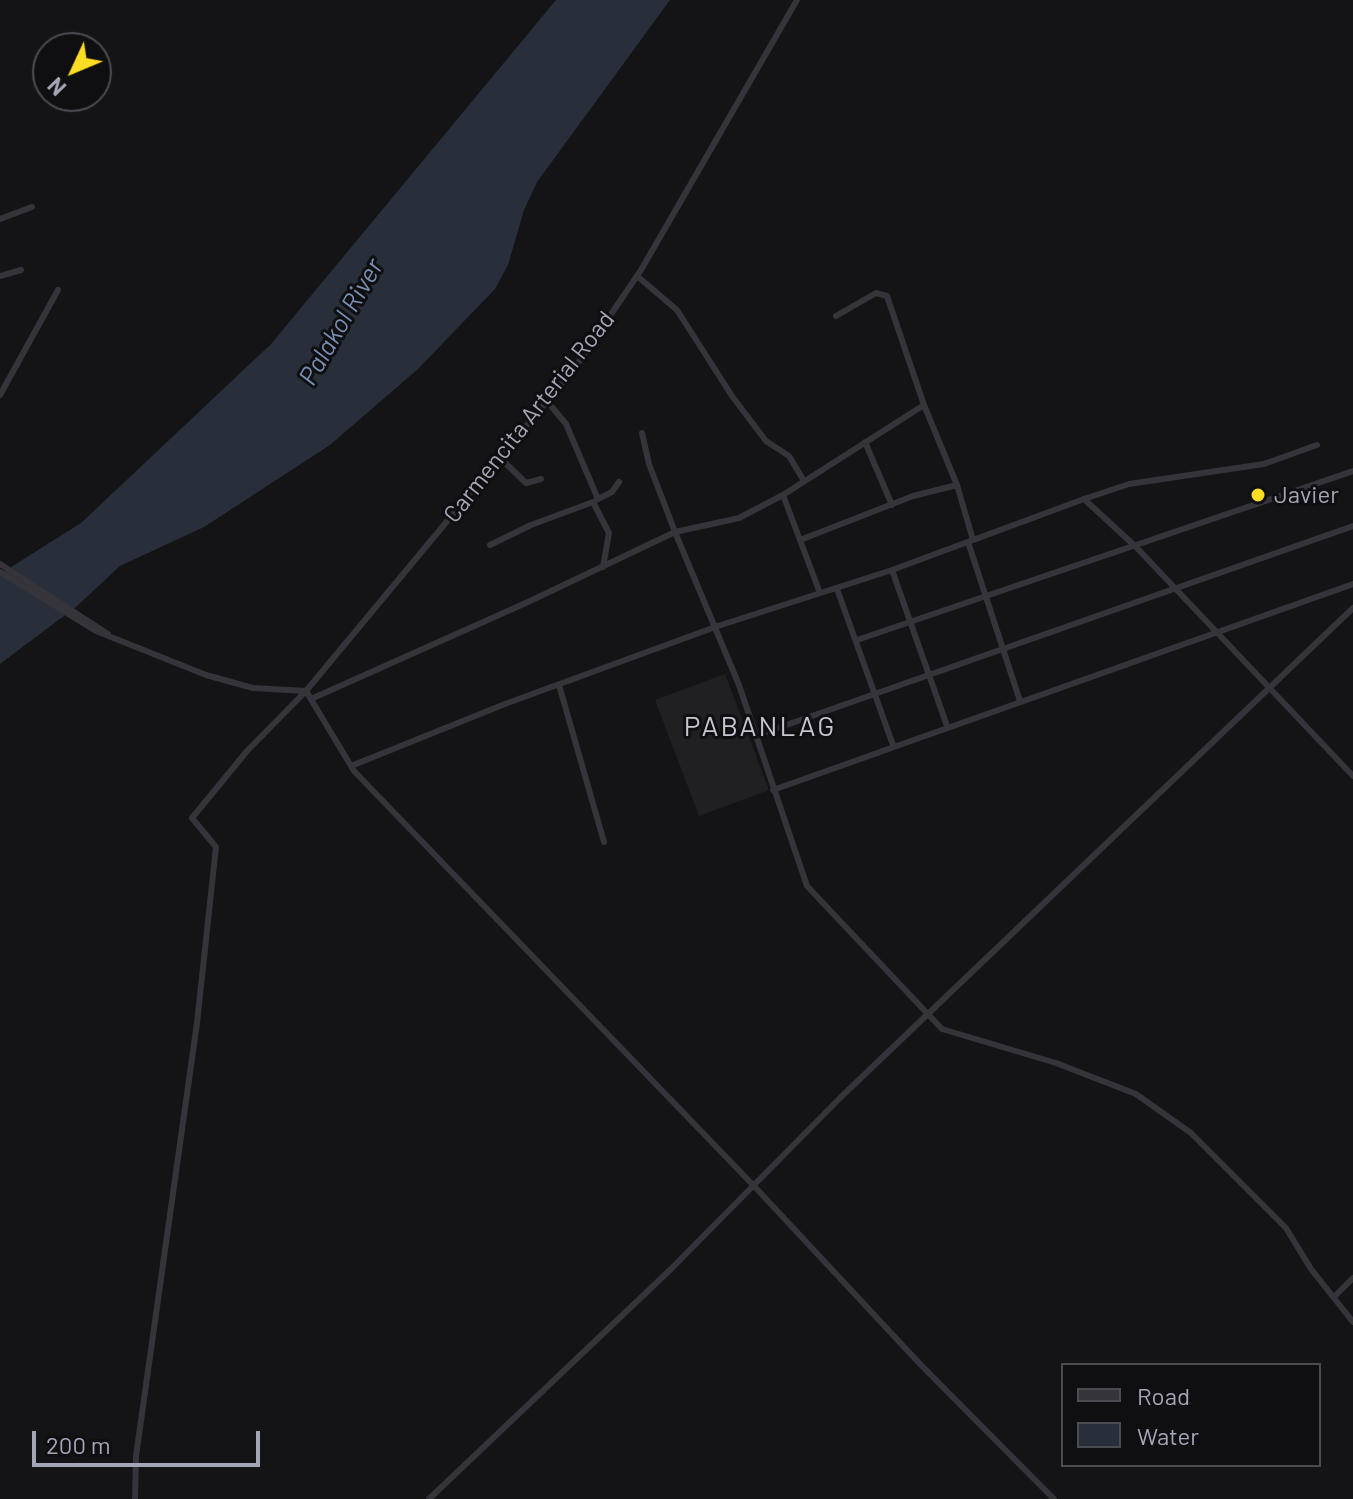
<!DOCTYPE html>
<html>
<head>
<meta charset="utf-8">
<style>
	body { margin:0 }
	#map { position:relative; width:1353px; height:1499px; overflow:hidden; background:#141315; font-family:Barlow,sans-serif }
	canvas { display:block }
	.legend { position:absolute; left:1061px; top:1363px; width:260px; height:104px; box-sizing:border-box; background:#0f0e10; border:2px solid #4b4b52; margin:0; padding:10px 14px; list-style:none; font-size:24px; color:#a4a6b6 }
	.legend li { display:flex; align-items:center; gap:16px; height:40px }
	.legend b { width:40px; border:2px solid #4b4b52 }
	.north { position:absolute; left:32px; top:32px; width:80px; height:80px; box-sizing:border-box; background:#0f0e10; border:2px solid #4b4b52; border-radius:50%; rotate:226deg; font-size:22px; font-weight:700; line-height:32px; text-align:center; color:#a4a6b6 }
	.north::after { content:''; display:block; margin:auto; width:28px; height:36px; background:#fddd23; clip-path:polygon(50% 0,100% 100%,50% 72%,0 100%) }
	.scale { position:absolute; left:32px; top:1431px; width:228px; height:36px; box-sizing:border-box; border:4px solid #a4a6b6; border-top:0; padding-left:10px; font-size:24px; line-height:28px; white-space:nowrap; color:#a4a6b6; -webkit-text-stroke:6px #0f0e10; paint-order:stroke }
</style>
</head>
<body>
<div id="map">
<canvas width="1353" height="1499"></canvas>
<ul class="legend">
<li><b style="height:10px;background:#34343a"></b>Road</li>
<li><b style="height:22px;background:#292f3a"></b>Water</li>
</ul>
<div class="north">N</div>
<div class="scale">200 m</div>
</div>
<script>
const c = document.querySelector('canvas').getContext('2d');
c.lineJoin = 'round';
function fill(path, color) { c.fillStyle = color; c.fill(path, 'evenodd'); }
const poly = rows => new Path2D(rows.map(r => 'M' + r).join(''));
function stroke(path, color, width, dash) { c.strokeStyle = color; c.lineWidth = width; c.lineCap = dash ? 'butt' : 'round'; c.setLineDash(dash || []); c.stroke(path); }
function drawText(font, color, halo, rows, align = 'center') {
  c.font = font + ' Barlow,sans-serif'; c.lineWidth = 6; c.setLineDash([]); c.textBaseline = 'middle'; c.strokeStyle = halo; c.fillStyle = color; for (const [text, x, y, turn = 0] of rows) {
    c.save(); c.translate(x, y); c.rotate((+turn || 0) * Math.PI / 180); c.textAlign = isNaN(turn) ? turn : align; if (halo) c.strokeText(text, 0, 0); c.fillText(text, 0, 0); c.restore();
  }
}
fill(poly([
	[725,674,769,790,699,816,655,700]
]), '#201f22');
fill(poly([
	[556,0,670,0,537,182,524,210,508,265,495,289,418,369,330,445,204,527,120,566,77,606,0,664,0,574,81,523,271,344]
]), '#292f3a');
stroke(poly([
	[0,219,32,207],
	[0,276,21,270],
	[637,276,677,310,732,396,766,441,789,456,804,481],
	[836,316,876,293,887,296,924,405,957,485,973,540],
	[0,395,58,290],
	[547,401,566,424,598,499],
	[642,433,649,464,675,532,739,685,807,886,942,1029,1056,1063,1136,1094,1191,1133,1286,1228,1311,1269,1353,1322],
	[865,442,892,505],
	[500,458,526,483,541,479],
	[783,495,820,593],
	[1084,499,1136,547,1353,776],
	[596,500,612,492,619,482],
	[800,540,913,496,957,485],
	[968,542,1020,701],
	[490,545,531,525,593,502,609,533,603,567],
	[0,564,108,634],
	[892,570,947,726],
	[0,572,96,631,206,675,253,688,306,691],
	[837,589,893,745],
	[857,640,1353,471],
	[559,685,604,842],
	[306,691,354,771,754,1186,920,1364,1054,1499],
	[311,699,528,602,675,532,739,518,783,495,924,405],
	[755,736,1353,526],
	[351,766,505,704,718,626,892,570,1084,499,1129,484,1264,464,1317,445],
	[773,790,1353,584],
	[1334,1297,1353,1278],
	[135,1499,136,1456,197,1023,216,847,192,818,247,751,306,691,576,366,641,270,797,0],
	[429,1499,671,1269,841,1097,1353,608]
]), '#34343a', 6);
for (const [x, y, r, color] of [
	[1258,495,8,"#fddd23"]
]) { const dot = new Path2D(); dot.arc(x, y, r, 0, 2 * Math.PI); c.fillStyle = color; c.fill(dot); stroke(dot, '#0f0e10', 3); }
drawText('24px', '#a4a6b6', '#0f0e10', [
	["Carmencita Arterial Road",529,417,-52]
]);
drawText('24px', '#a4a6b6', '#0f0e10', [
	["Javier",1274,495]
], 'left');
drawText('italic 26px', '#788db4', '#0f0e10', [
	["Palakol River",341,322,-60]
]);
c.letterSpacing = '2px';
drawText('28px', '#c5c6d2', '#0f0e10', [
	["PABANLAG",760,727]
]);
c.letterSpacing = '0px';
</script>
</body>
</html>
